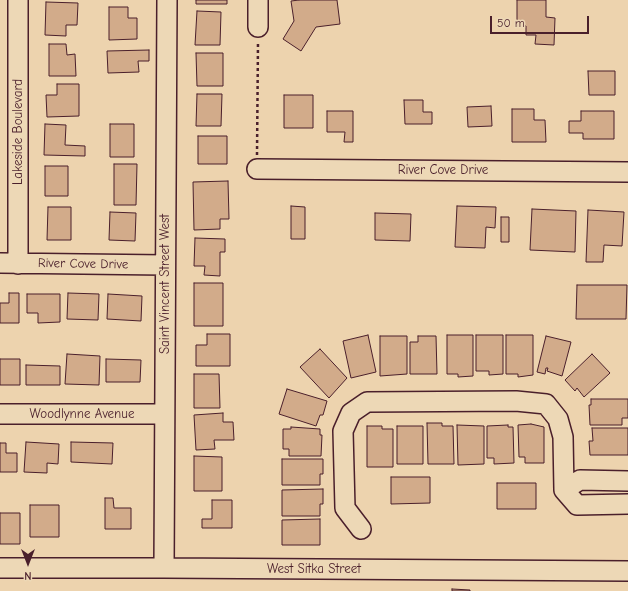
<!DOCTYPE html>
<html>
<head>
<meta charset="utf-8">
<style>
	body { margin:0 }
	#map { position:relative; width:628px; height:591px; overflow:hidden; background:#edd3ae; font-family:"Comic Neue",sans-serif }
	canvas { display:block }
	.north { position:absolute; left:8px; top:543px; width:40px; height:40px; -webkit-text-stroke:3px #edd8b6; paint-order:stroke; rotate:180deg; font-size:11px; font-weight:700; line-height:16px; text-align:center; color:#4a1f2b }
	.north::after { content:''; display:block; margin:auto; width:14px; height:18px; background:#4a1f2b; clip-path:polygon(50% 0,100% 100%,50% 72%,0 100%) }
	.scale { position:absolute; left:490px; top:16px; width:99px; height:18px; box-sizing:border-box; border:2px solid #4a1f2b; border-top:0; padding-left:5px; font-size:12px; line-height:14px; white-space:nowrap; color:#4a1f2b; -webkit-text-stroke:3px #edd8b6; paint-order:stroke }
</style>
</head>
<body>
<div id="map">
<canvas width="628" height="591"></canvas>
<div class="north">N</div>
<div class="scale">50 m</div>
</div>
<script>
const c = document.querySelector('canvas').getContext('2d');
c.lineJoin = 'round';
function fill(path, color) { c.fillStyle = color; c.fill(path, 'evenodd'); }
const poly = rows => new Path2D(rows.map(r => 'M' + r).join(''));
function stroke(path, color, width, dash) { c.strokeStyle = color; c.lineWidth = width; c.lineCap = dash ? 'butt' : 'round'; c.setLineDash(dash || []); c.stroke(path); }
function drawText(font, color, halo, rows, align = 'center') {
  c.font = font + ' "Comic Neue",sans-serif'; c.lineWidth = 4; c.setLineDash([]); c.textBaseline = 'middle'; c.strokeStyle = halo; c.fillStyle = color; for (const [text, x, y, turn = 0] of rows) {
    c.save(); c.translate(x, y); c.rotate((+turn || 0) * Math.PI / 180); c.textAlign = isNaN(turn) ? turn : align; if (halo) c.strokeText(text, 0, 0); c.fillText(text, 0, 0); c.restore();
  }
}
const building = poly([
	[196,0,227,0,227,4,196,4,196,0],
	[299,0,337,0,340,24,316,27,301,51,283,39,294,21,291,1,299,0],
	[517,0,546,0,546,17,555,18,554,45,535,44,536,35,526,35,526,26,517,26,517,0],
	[46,2,78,3,77,25,66,25,66,36,45,35,46,2],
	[109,7,128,7,128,18,137,18,137,39,109,40,109,7],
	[197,11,221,12,220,45,195,45,197,11],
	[49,44,66,44,67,55,75,54,76,76,49,76,49,44],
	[149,50,149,61,138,61,139,72,108,73,107,51,149,50],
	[196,53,223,53,223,86,197,86,196,53],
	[588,71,615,71,615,95,589,95,588,71],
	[57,84,79,84,79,116,47,117,46,95,57,95,57,84],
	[197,94,222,94,221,126,196,126,197,94],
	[284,95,313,95,313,128,284,128,284,95],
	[404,100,423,100,423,112,432,112,432,124,405,124,404,100],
	[491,106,492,126,468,127,467,107,491,106],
	[512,109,534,109,534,120,545,120,546,142,512,142,512,109],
	[327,111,353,111,353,142,344,142,345,132,327,132,327,111],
	[581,111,614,111,614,139,583,139,583,133,569,133,569,121,581,121,581,111],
	[45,124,66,125,65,145,85,146,85,156,44,155,45,124],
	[110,124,134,124,134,157,110,157,110,124],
	[198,136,227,136,227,164,198,164,198,136],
	[114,164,137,164,136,205,114,205,114,164],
	[45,166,68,166,68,196,45,196,45,166],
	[228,181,229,219,220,219,220,229,194,230,193,182,228,181],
	[291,206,305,207,305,239,291,239,291,206],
	[457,206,496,207,495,228,486,227,485,248,455,247,457,206],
	[48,207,71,207,71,240,47,240,48,207],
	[532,209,576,211,575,252,530,250,532,209],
	[588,210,624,212,622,246,604,245,603,262,586,262,588,210],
	[110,212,136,213,135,241,109,240,110,212],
	[375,213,411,214,410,241,375,240,375,213],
	[501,217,509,217,509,242,501,242,501,217],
	[195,238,225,239,225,252,220,252,220,276,204,275,205,266,194,266,195,238],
	[194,283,223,283,223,326,194,326,194,283],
	[577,285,627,285,626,319,576,319,577,285],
	[9,293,19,293,19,323,0,323,0,303,9,303,9,293],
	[68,293,99,294,98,320,67,319,68,293],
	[27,294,60,294,60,322,38,323,38,313,27,313,27,294],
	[108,294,142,296,141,321,107,319,108,294],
	[207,334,230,334,230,366,196,366,196,345,207,345,207,334],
	[368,335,376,372,351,378,343,341,368,335],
	[447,335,473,335,473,376,458,377,458,374,447,374,447,335],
	[476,335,503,335,503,374,489,375,489,371,476,371,476,335],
	[506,335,533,335,533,375,518,377,518,374,506,374,506,335],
	[380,336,407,336,407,374,380,376,380,336],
	[418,336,436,336,437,374,410,374,410,342,418,342,418,336],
	[546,336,571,342,562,376,547,371,548,368,546,368,545,374,537,372,546,336],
	[320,349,347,378,329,398,300,367,320,349],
	[67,354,100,356,99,385,65,384,67,354],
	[592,354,610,373,584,397,577,388,575,391,565,380,592,354],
	[0,359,20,359,20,385,0,385,0,359],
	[106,359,141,360,140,382,106,382,106,359],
	[26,365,60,366,60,385,26,385,26,365],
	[194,374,219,374,220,408,194,408,194,374],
	[287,389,327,401,323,415,320,415,316,426,279,414,287,389],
	[591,399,628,399,628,418,622,418,622,425,590,425,589,405,591,405,591,399],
	[223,413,223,422,233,422,234,440,214,440,215,449,196,450,194,415,223,413],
	[427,423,442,423,442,426,453,426,454,464,428,464,427,423],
	[531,424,544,427,544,463,525,463,525,457,519,457,518,425,531,424],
	[457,425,484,426,484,464,458,465,457,425],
	[508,425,508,427,513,427,514,463,494,464,494,458,487,458,487,426,508,425],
	[367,426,382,426,382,429,393,429,393,467,367,467,367,426],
	[397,426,423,426,423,464,397,464,397,426],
	[291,427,320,429,320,435,322,435,321,456,289,456,289,449,283,449,283,429,291,429,291,427],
	[592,428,628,428,628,455,590,455,589,441,593,441,592,428],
	[26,442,59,444,58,464,47,463,47,473,24,472,26,442],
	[71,442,113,443,112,464,71,462,71,442],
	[0,443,6,443,6,453,17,453,17,472,0,472,0,443],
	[194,456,222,457,222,491,194,491,194,456],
	[282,459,323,459,323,474,320,474,320,485,282,485,282,459],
	[391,477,430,477,430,503,391,504,391,477],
	[497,483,536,483,536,509,497,509,497,483],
	[323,489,323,504,320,504,320,516,282,516,282,490,323,489],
	[105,498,113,498,114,508,131,508,131,529,105,529,105,498],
	[212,500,232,500,232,528,202,528,202,519,212,519,212,500],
	[30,505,59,505,59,537,30,537,30,505],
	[0,513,20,513,20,544,0,544,0,513],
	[320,519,320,545,282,545,282,520,320,519],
	[452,589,470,590,470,591,452,591,452,589]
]);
fill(building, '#d2ab8a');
stroke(building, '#4a1f2b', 1);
const minor = poly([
	[18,0,18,264],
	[258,27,258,0],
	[257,169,628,172],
	[0,263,165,265],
	[0,414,164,414],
	[628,481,580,480,564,490,577,505,628,504],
	[361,529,345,508,343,431,351,413,367,402,516,401,546,404,558,419,563,437,564,490],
	[0,568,164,568,628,571],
	[164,568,167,0]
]);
stroke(minor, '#4a1f2b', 22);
stroke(poly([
	[257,155,258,42]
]), '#4a1f2b', 2.5, [3, 3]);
stroke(minor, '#edd8b6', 19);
drawText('13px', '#4a1f2b', '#edd8b6', [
	["Lakeside Boulevard",18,132,-90],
	["River Cove Drive",443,170],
	["River Cove Drive",83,264,1],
	["Saint Vincent Street West",165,284,-90],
	["Woodlynne Avenue",82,414],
	["West Sitka Street",314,569]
]);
</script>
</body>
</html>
